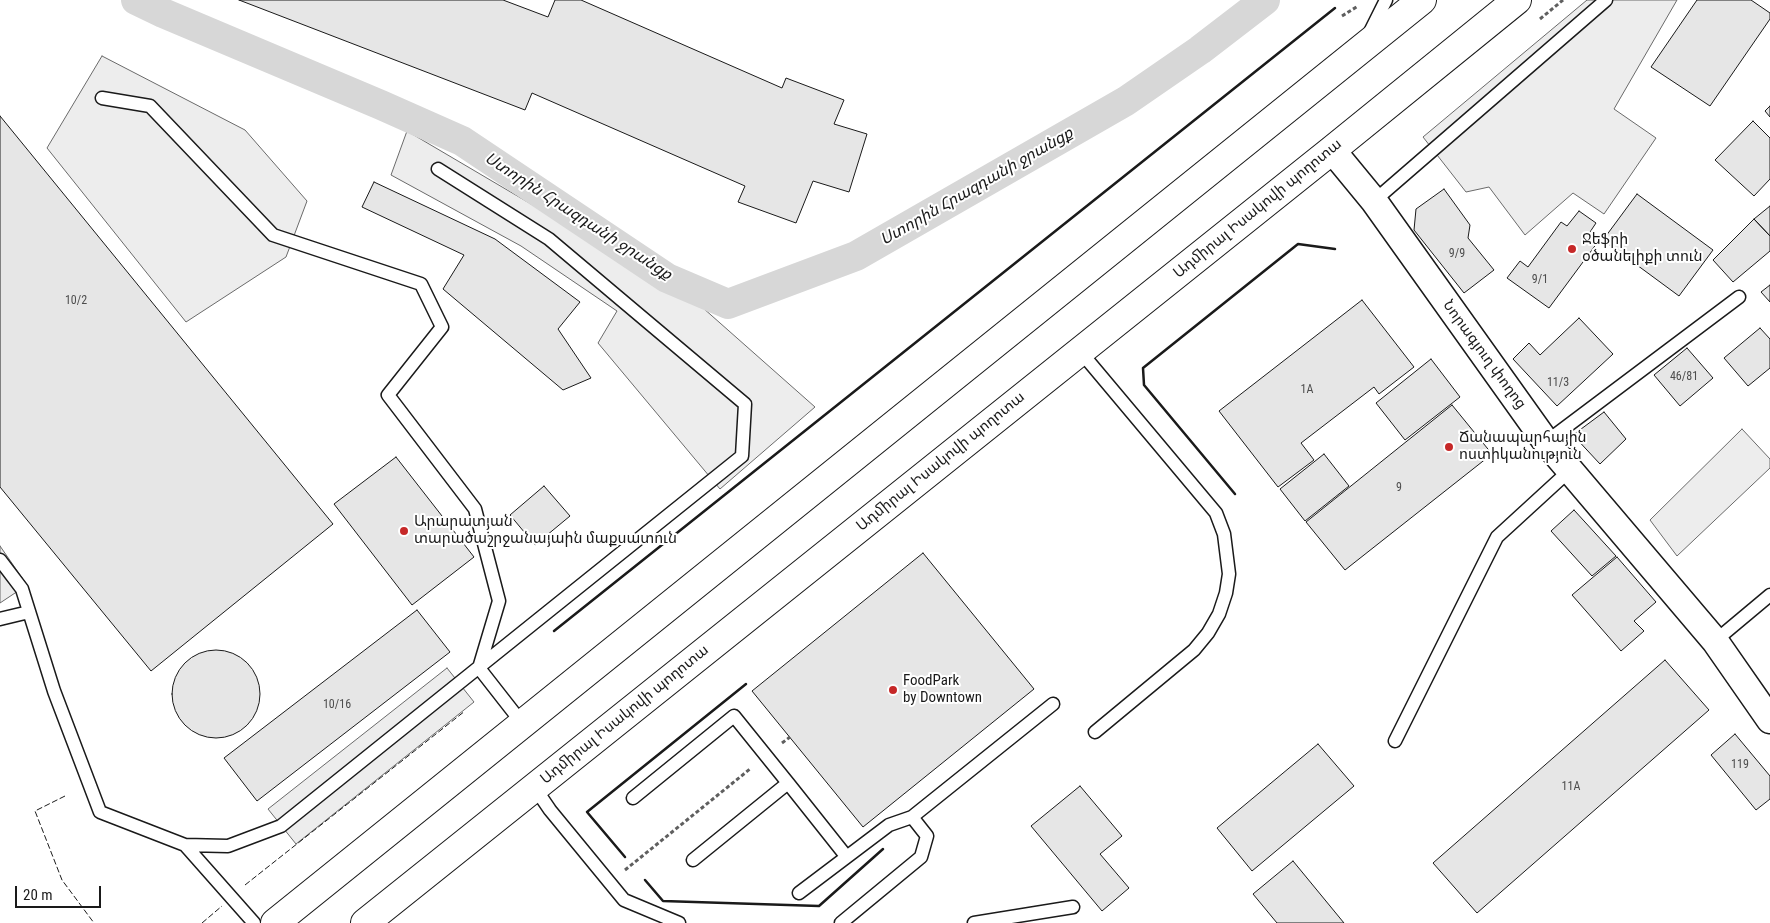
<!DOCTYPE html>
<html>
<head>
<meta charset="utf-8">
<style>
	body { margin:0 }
	#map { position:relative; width:1770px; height:923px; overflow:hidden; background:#fff; font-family:"Roboto Condensed",sans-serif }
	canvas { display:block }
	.scale { position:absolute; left:15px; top:886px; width:86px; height:22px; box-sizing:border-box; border:2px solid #1a1a1a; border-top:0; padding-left:6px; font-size:15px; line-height:18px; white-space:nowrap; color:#1a1a1a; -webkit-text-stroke:4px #fff; paint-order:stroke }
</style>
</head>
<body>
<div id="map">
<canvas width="1770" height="923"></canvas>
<div class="scale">20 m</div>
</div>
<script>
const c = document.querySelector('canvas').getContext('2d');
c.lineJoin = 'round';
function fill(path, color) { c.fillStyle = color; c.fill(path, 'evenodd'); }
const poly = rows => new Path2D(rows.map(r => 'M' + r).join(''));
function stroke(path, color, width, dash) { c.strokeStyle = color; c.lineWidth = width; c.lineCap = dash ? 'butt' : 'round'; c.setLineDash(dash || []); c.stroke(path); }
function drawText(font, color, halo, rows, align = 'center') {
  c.font = font + ' "Roboto Condensed","Noto Sans Armenian",sans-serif'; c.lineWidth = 4; c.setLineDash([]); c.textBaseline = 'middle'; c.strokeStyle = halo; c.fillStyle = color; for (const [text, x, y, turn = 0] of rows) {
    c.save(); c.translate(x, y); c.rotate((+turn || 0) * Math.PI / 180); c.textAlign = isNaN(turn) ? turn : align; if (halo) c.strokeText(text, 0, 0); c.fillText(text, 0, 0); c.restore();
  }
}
const built = poly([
	[1587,0,1677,0,1614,109,1656,138,1604,214,1573,193,1525,235,1489,187,1466,192,1423,137,1587,0],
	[102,56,245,130,307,201,286,257,186,322,47,148,102,56],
	[407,131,694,300,815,407,720,489,598,343,617,311,521,246,391,175,407,131],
	[1742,429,1770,459,1770,468,1677,556,1650,520,1742,429],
	[0,546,27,585,0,603,0,546],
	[447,668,474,702,296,844,268,809,447,668]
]);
fill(built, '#ededed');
stroke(built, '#6a6a6a', 1);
stroke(poly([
	[136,0,163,13,381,105,462,141,667,278,728,304,856,256,1126,101,1200,50,1265,0]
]), '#d7d7d7', 30);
const building = poly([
	[239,0,503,0,548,17,555,0,581,0,782,88,786,78,844,100,834,124,867,134,849,192,813,181,796,223,738,202,745,186,532,93,525,110,239,0],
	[1697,0,1751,0,1770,13,1770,19,1710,106,1651,67,1697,0],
	[1770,106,1770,117,1765,111,1770,106],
	[0,116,333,524,151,671,0,487,0,116],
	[1753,121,1770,138,1770,179,1754,196,1715,160,1753,121],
	[374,182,495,239,580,302,558,329,591,378,563,390,443,289,464,255,362,207,374,182],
	[1444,189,1470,225,1468,238,1494,270,1464,293,1414,230,1416,209,1444,189],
	[1637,194,1713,250,1679,296,1603,240,1637,194],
	[1770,206,1770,236,1754,219,1770,206],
	[1579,211,1596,223,1590,232,1600,239,1549,308,1507,278,1520,261,1528,267,1561,222,1567,226,1579,211],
	[1754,219,1770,236,1770,251,1733,282,1713,260,1754,219],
	[1770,285,1770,302,1761,292,1770,285],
	[1362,300,1414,367,1379,394,1374,387,1301,443,1314,460,1278,487,1219,411,1362,300],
	[1579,318,1613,354,1557,406,1513,359,1529,343,1540,355,1579,318],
	[1760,328,1770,339,1770,368,1748,386,1724,358,1760,328],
	[1687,348,1713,378,1680,406,1654,375,1687,348],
	[1431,359,1460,397,1405,440,1376,403,1431,359],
	[1452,405,1492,454,1345,570,1306,522,1452,405],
	[1604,412,1626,439,1600,464,1573,435,1604,412],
	[1324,454,1349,486,1305,521,1280,489,1324,454],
	[396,457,474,557,412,605,334,504,396,457],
	[544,486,570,516,535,545,510,515,544,486],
	[1574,510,1616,556,1592,576,1551,531,1574,510],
	[923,553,1034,689,863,827,752,691,923,553],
	[1617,557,1656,602,1634,621,1644,631,1621,651,1572,595,1617,557],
	[417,610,450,652,257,801,224,758,417,610],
	'172 694a44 44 0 1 1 88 0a44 44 0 1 1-88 0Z',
	[1665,660,1709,710,1477,913,1433,863,1665,660],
	[1735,734,1770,776,1770,799,1756,810,1711,755,1735,734],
	[1318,744,1354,786,1252,871,1217,828,1318,744],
	[1080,786,1122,836,1100,854,1129,888,1102,911,1031,826,1080,786],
	[1293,861,1344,923,1277,923,1253,894,1293,861]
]);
fill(building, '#e6e6e6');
stroke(building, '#1a1a1a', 1);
const lane = poly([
	[1369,34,1386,0],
	[102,98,150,106,273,235,421,284,442,327,388,395,475,509,499,601,479,668,522,723],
	[1374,201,1606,0],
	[1080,351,1216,513,1224,534,1229,574,1226,593,1219,614,1208,633,1194,650,1095,732],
	[1546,442,1739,297],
	[0,560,22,589,54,691,100,812,185,845,228,846,281,826,742,456,745,404,549,239,438,169],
	[0,619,29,612],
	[1715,641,1770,595],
	[1395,741,1497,537,1569,471],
	[535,788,550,810,624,900,679,923],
	[633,798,734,716,788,783],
	[912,817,1053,704],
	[185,845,254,923],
	[693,860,788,783,846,856],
	[799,893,889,825,912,817,927,836,921,857,841,923],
	[974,923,1073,907]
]);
const street = poly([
	[1332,150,1374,201,1546,442,1715,641,1770,720]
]);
const highway = poly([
	[275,923,1422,0],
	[365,923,1332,150,1517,0]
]);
stroke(lane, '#1a1a1a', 15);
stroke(street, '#1a1a1a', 29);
stroke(highway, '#1a1a1a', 30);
stroke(poly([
	[1342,16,1358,6],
	[1540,19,1563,0],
	[782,743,790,737],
	[625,870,750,769]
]), '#5f5f5f', 3, [4, 2.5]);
stroke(lane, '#fff', 12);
stroke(street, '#fff', 26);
stroke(highway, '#fff', 28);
stroke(poly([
	[65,796,35,811,62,880,94,923],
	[245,885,465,711],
	[202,923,222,906]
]), '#1a1a1a', 1, [6, 2.5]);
stroke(poly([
	[1235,494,1144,385,1143,368,1298,244,1335,249],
	[554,631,1335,8],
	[625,857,587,812,746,684],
	[645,880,663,901,819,906,883,849]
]), '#1a1a1a', 2.5);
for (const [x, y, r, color] of [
	[1572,249,5,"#c62828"],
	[1449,447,5,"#c62828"],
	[404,531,5,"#c62828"],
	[893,690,5,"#c62828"]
]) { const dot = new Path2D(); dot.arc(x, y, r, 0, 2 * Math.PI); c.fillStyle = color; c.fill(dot); stroke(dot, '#fff', 2); }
drawText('12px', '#4d4d4d', null, [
	["9/9",1457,254],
	["9/1",1540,280],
	["10/2",76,301],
	["46/81",1684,377],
	["11/3",1558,383],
	["1А",1307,390],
	["9",1399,488],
	["10/16",337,705],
	["119",1740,765],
	["11A",1571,787]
]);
drawText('15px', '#1a1a1a', '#fff', [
	["Ադմիրալ Իսակովի պողոտա",1258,209,-39],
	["Նորագյուղ փողոց",1484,355,54],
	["Ադմիրալ Իսակովի պողոտա",941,462,-39],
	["Ադմիրալ Իսակովի պողոտա",625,715,-39]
]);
drawText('15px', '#1a1a1a', '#fff', [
	["Ջեֆրի",1582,240],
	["օծանելիքի տուն",1582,257],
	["Ճանապարհային",1459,438],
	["ոստիկանություն",1459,455],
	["Արարատյան",414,522],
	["տարածաշրջանայաին մաքսատուն",414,539],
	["FoodPark",903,681],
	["by Downtown",903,698]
], 'left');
drawText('italic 16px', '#1a1a1a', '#fff', [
	["Ստորին Հրազդանի ջրանցք",977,187,-30],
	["Ստորին Հրազդանի ջրանցք",578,217,33]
]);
</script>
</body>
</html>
